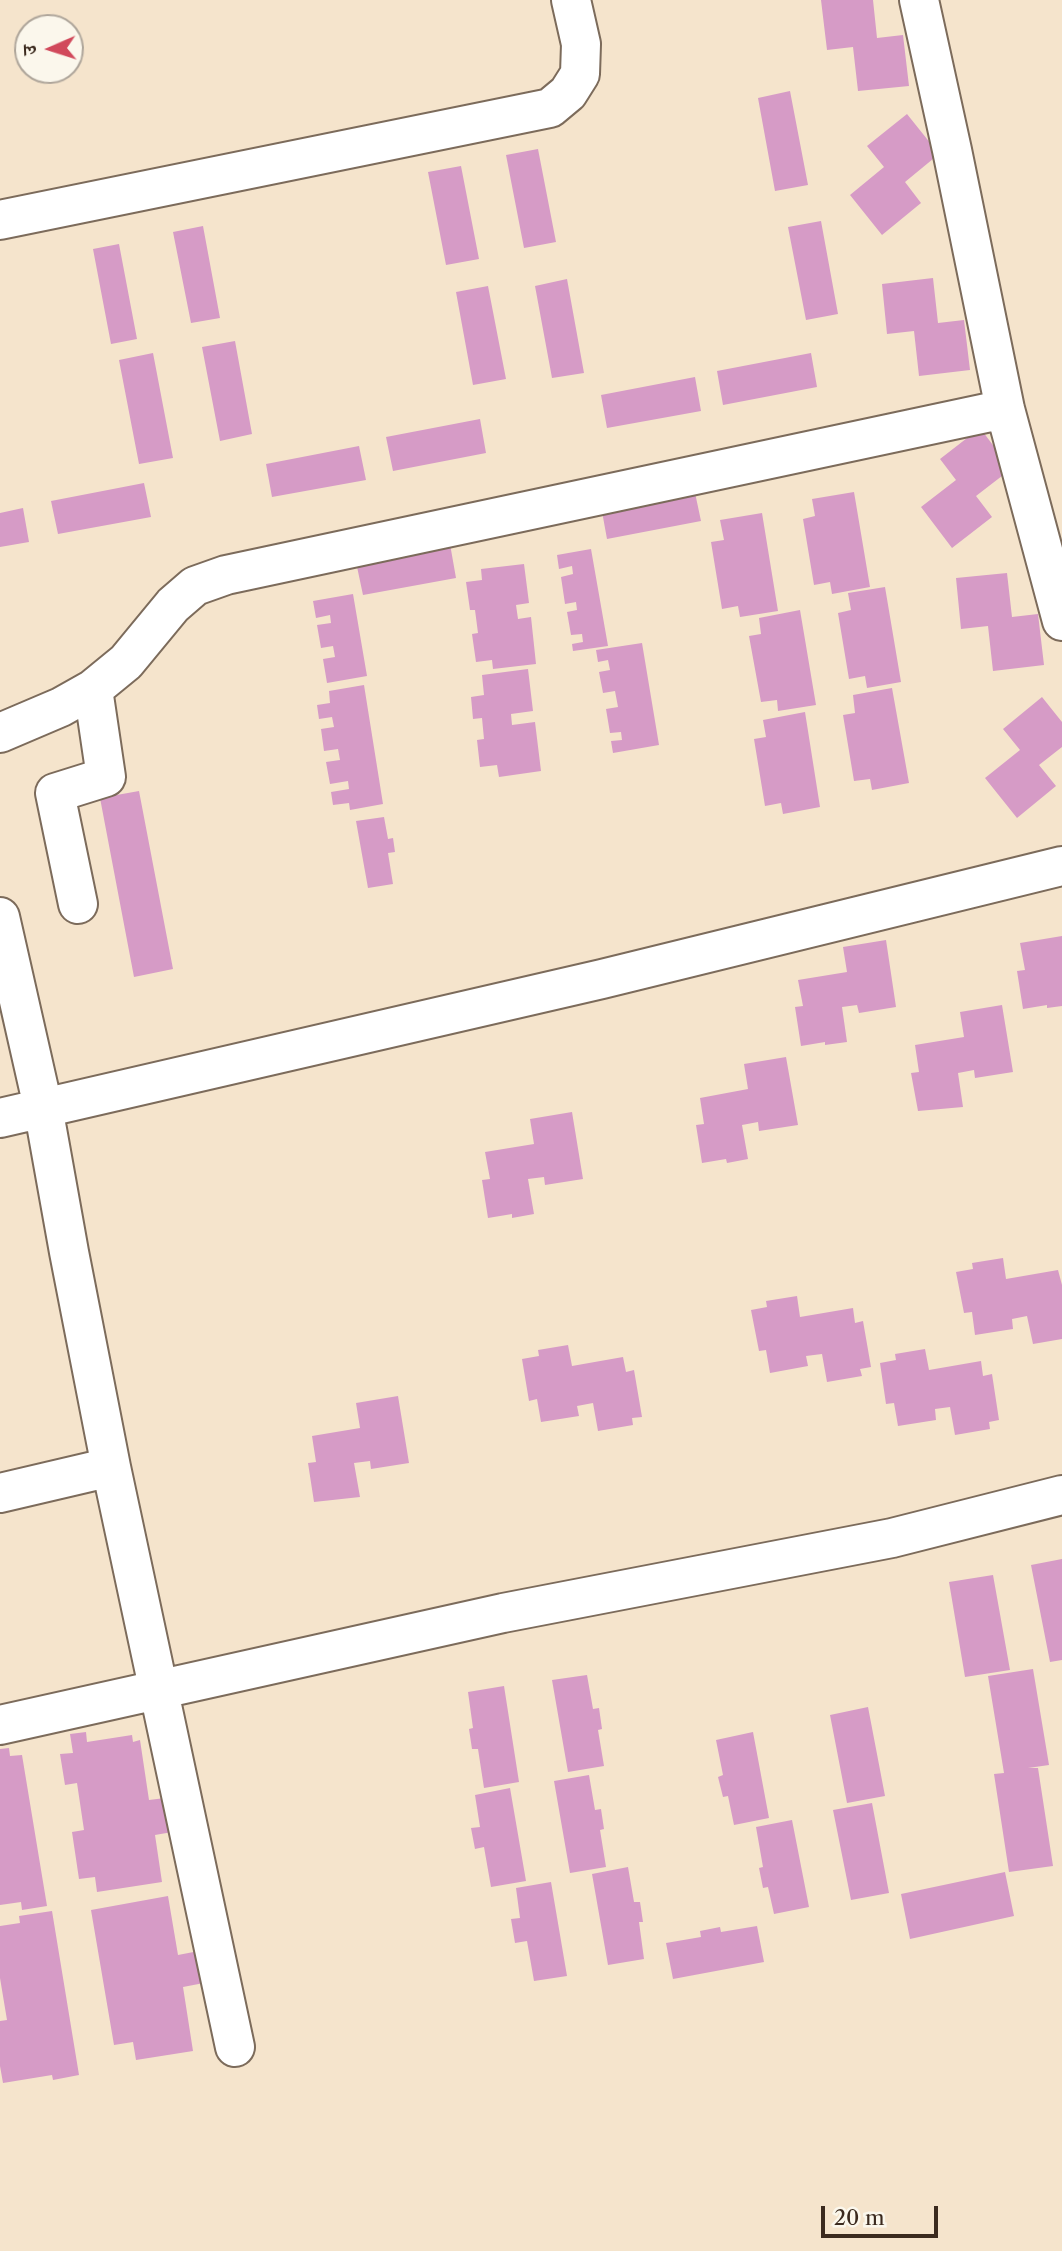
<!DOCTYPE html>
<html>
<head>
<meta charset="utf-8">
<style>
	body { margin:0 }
	#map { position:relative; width:1062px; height:2251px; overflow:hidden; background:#f5e4cc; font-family:"Libre Caslon Text","Noto Serif Devanagari",serif }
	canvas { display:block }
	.north { position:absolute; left:14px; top:14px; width:70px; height:70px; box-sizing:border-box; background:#fbf7ec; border:2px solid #aea59a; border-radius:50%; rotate:267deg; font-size:19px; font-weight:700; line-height:28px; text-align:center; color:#3b2a1e }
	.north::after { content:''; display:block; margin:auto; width:24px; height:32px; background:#d1495b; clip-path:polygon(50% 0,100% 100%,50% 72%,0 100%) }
	.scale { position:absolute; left:821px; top:2206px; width:117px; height:32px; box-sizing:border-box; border:4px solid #3b2a1e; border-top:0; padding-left:9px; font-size:21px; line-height:24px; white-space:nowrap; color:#3b2a1e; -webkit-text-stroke:5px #fbf7ec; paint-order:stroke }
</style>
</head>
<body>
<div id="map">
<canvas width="1062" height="2251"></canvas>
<div class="north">उ</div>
<div class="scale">20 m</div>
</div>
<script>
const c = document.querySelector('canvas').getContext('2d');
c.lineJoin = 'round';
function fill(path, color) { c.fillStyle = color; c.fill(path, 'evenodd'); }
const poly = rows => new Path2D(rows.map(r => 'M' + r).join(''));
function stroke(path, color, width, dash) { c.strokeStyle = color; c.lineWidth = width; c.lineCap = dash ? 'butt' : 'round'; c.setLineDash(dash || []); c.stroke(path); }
fill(poly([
	[821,0,873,0,877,38,903,35,909,86,858,91,853,47,827,50],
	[790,91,808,185,775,191,758,98],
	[907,114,939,154,905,182,921,203,882,235,850,195,884,167,867,146],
	[538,149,556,242,524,248,506,155],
	[461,166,479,259,446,265,428,172],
	[821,221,838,314,806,320,788,227],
	[203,226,220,318,191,323,173,232],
	[119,244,137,339,111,344,93,249],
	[933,278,938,323,964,320,970,370,919,376,914,331,887,334,882,284],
	[567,279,584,373,552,378,535,286],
	[488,286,506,379,473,385,456,292],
	[235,341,252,434,220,441,202,347],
	[153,353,173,458,139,464,119,360],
	[811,353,817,387,723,405,717,371],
	[695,377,701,411,607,428,601,395],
	[480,419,486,453,393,471,386,437],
	[980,428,1011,469,976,496,992,517,952,548,921,507,956,480,940,459],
	[359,446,366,480,272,497,266,464],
	[144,483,151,517,58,534,51,501],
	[694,488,701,521,607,539,601,506],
	[854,492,870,587,832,594,830,582,814,585,803,519,815,516,812,499],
	[23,508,29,542,0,547,0,513],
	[762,513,778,611,740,617,738,606,722,609,711,542,724,540,720,520],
	[450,544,456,578,363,595,356,562],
	[591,549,608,646,573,651,572,644,583,642,582,634,571,635,567,612,577,610,576,602,565,604,561,577,573,574,572,566,559,569,557,555],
	[524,564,529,603,516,605,518,619,531,617,536,664,493,669,492,660,476,662,472,634,478,633,475,610,470,610,466,582,482,580,481,569],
	[1007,573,1012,617,1038,614,1044,665,993,671,988,626,961,629,956,578],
	[885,587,901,682,867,688,865,676,849,679,838,613,851,610,848,593],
	[353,594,367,676,327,683,323,659,335,657,333,646,321,648,317,625,331,623,330,615,316,618,313,601],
	[800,610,816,705,778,711,777,700,761,702,749,636,761,634,759,618],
	[642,643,659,745,613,753,611,741,622,740,621,732,610,733,606,709,618,707,615,691,603,693,599,672,610,670,608,660,598,662,596,650],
	[528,669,533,711,511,714,512,725,535,722,541,771,499,777,497,765,480,767,477,740,484,739,482,718,473,719,471,697,484,695,482,675],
	[364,685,383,804,350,810,349,803,333,805,331,792,349,789,348,781,330,784,326,762,340,760,338,749,324,751,321,729,334,727,332,717,319,719,317,705,330,703,329,691],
	[892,688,909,783,872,790,870,779,854,781,843,715,855,713,853,695],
	[1042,697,1062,722,1062,747,1039,765,1056,786,1017,818,985,778,1020,750,1003,729],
	[805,712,820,807,783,814,781,803,765,806,754,739,766,737,763,720],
	[139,791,173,969,134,977,100,798],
	[384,817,388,839,393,838,395,852,388,853,393,884,368,888,356,821],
	[1062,936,1062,1006,1047,1008,1047,1005,1023,1009,1017,971,1025,970,1020,943],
	[886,940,896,1007,859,1013,857,1005,842,1007,847,1042,825,1045,825,1042,801,1046,795,1007,803,1006,798,980,847,972,843,947],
	[1002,1005,1013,1072,975,1078,974,1070,958,1073,963,1107,918,1111,911,1073,919,1072,915,1045,964,1037,960,1012],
	[786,1057,798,1125,759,1131,758,1122,742,1125,748,1159,727,1163,726,1159,702,1163,696,1125,704,1124,700,1098,748,1089,744,1064],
	[572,1112,583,1179,545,1185,544,1177,528,1179,534,1214,512,1218,512,1214,488,1218,482,1180,490,1179,485,1152,534,1144,530,1119],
	[1003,1258,1006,1279,1058,1270,1062,1285,1062,1339,1033,1344,1027,1316,1012,1319,1013,1329,975,1335,972,1312,964,1313,956,1272,973,1269,972,1263],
	[797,1296,800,1317,853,1308,855,1323,863,1321,871,1367,860,1369,862,1376,827,1382,822,1354,806,1356,808,1366,770,1373,766,1350,759,1351,751,1310,767,1307,766,1301],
	[568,1345,572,1366,623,1357,626,1372,634,1370,642,1417,632,1418,633,1425,598,1431,593,1403,577,1406,579,1416,541,1422,537,1399,529,1401,522,1359,539,1356,538,1350],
	[925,1349,929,1370,981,1361,983,1376,992,1374,999,1420,989,1422,990,1429,955,1435,950,1407,935,1409,936,1420,898,1426,894,1403,886,1404,880,1363,896,1360,895,1354],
	[398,1396,409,1463,371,1469,370,1461,354,1463,360,1497,314,1502,308,1463,316,1462,312,1436,360,1428,356,1403],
	[1062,1559,1062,1660,1050,1662,1031,1565],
	[993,1575,1010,1670,965,1677,949,1582],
	[1033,1669,1049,1765,1028,1768,1038,1768,1053,1866,1009,1872,994,1774,1004,1773,988,1676],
	[587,1675,593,1709,599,1708,602,1729,598,1730,604,1766,568,1772,552,1680],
	[504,1686,519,1782,484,1788,478,1749,472,1749,469,1729,473,1728,468,1692],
	[868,1707,885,1796,847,1803,830,1715],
	[86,1732,87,1742,132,1735,133,1742,140,1740,149,1800,173,1797,178,1831,155,1835,162,1882,97,1892,95,1877,79,1879,72,1832,84,1830,77,1783,65,1785,60,1754,73,1753,70,1734],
	[753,1732,769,1818,734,1825,728,1796,723,1797,718,1777,723,1775,716,1740],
	[9,1748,10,1756,22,1755,47,1906,22,1910,21,1902,0,1905,0,1749],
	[589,1775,595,1810,601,1809,604,1829,600,1830,606,1867,570,1873,554,1781],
	[510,1788,526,1881,491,1887,484,1847,475,1849,471,1828,480,1827,475,1795],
	[872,1803,889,1893,851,1900,833,1810],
	[792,1820,809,1907,774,1914,768,1887,763,1888,759,1868,763,1867,756,1827],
	[628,1867,634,1902,640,1902,643,1922,639,1922,644,1959,608,1965,592,1874],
	[1005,1872,1014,1916,910,1939,901,1894],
	[551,1882,567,1976,534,1981,527,1941,515,1943,511,1919,520,1918,516,1888],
	[168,1896,178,1955,204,1950,209,1982,183,1987,193,2051,136,2060,133,2042,114,2045,91,1910],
	[52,1911,79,2075,53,2080,52,2075,3,2083,0,2066,0,2021,7,2020,0,1978,0,1926,20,1923,19,1916],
	[757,1926,764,1962,673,1979,666,1943,701,1937,700,1931,720,1927,721,1932]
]), '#d69bc6');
const minor = poly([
	[919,0,952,150,1005,409,1062,621],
	[0,220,550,108,568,93,580,74,581,44,571,0],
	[0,733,61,707,93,689,126,662,173,605,195,586,226,575,1005,409],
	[78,904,55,793,106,777,93,689],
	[0,917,43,1107,69,1252,111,1467,235,2047],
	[0,1118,602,979,1062,866],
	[0,1493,111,1467],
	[0,1725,503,1613,892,1538,1062,1495]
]);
stroke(minor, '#7c6b5b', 42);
stroke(minor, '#fff', 38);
</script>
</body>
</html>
